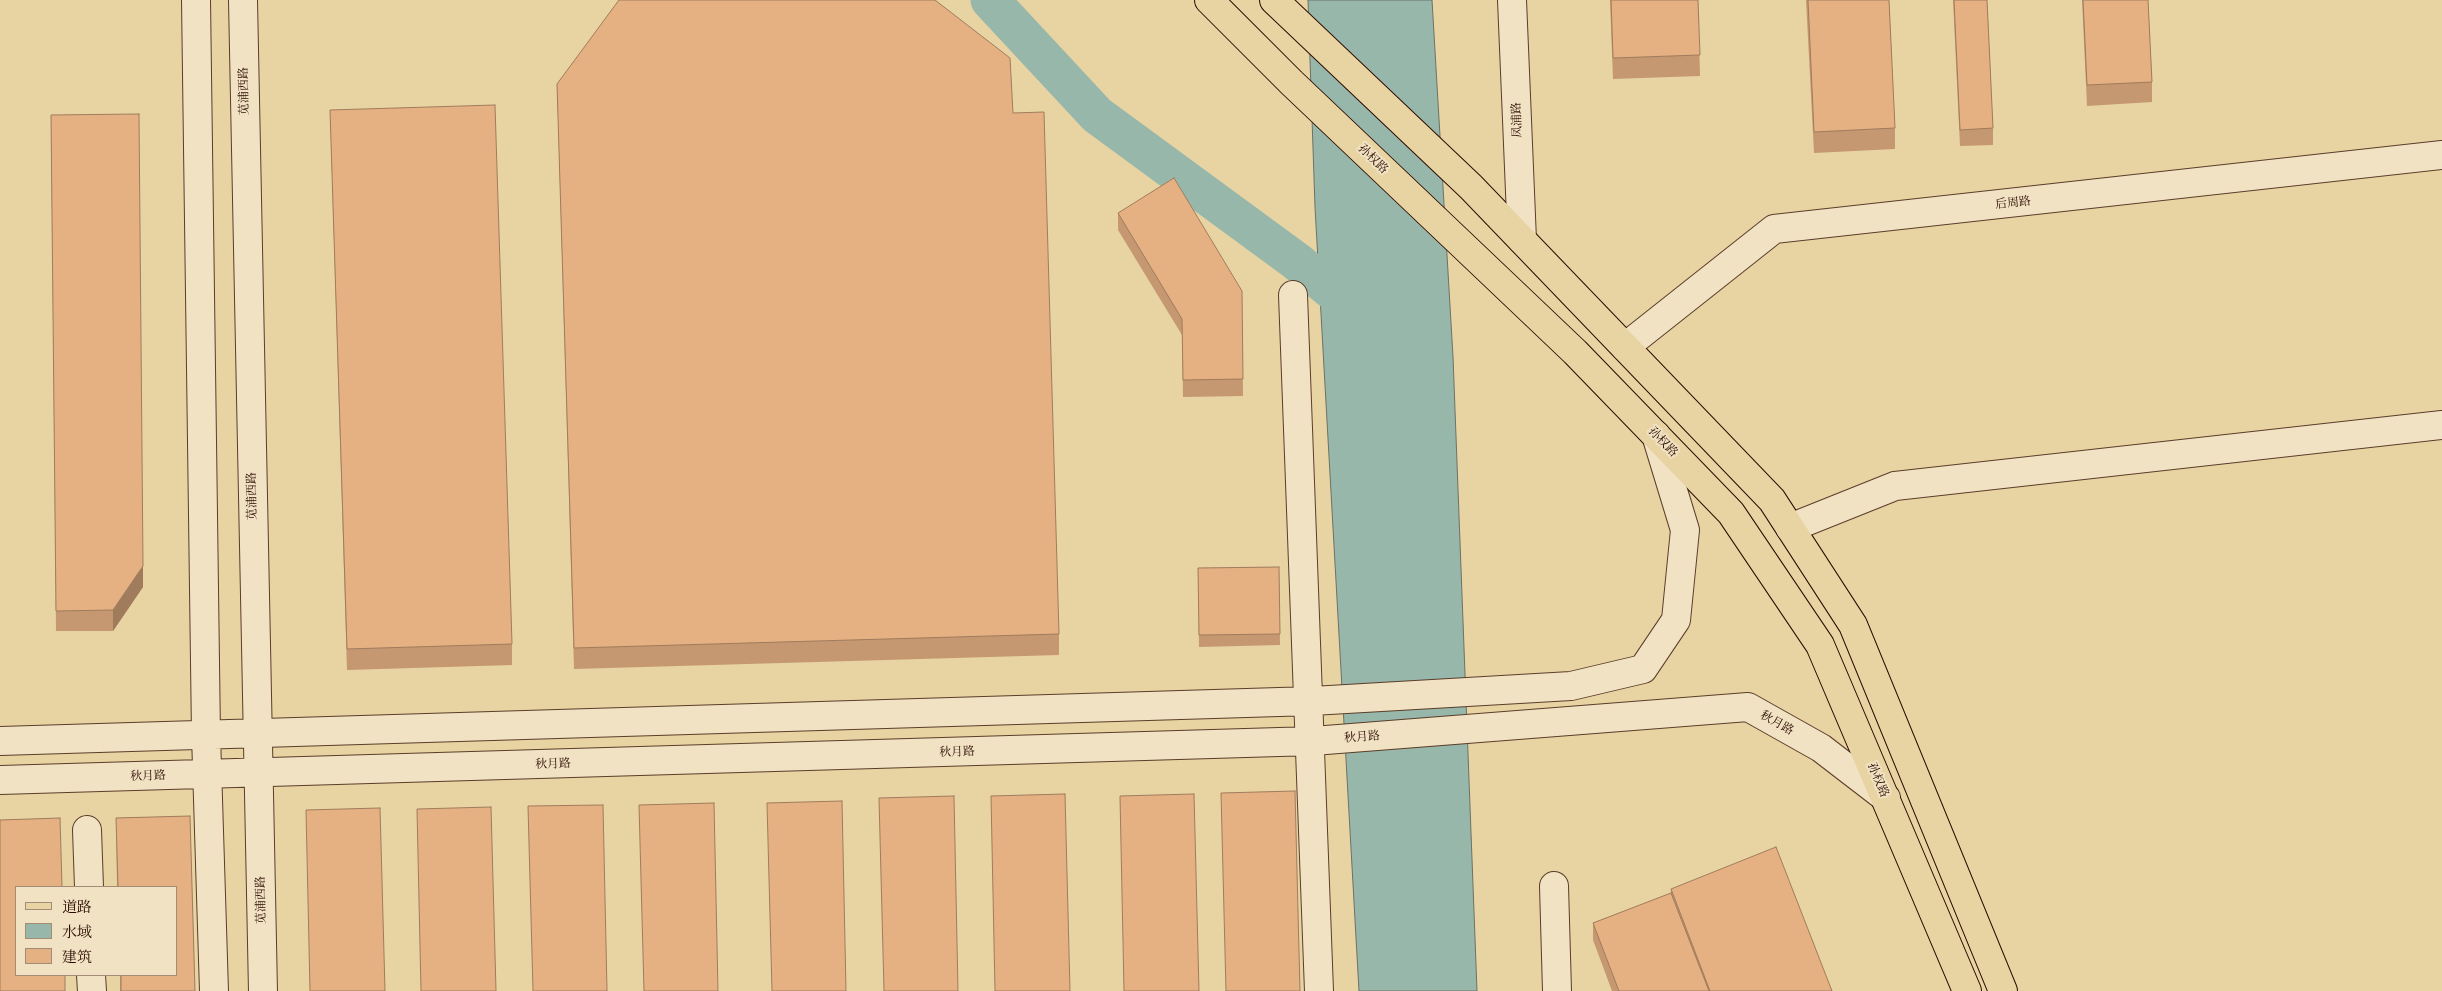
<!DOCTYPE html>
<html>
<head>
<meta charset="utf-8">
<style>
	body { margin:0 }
	#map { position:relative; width:2442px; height:991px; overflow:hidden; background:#e8d3a3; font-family:"Libre Caslon Text","Noto Serif SC",serif }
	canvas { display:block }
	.legend { position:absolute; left:15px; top:886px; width:162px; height:90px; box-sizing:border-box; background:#f0e2c3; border:1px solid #a28c75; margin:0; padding:6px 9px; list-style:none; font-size:15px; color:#2c0b00 }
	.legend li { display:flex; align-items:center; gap:10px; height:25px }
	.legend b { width:25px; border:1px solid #a28c75 }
</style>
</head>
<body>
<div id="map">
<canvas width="2442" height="991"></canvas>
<ul class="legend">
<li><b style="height:6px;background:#e8d3a3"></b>道路</li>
<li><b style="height:14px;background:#97b7aa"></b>水域</li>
<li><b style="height:14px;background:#e5b183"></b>建筑</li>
</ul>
</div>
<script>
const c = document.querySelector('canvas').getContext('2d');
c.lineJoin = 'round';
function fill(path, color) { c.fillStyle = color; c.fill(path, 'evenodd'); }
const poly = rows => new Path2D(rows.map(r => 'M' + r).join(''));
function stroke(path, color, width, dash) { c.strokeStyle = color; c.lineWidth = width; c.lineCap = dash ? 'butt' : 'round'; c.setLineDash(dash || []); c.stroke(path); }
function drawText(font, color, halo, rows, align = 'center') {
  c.font = font + ' "Libre Caslon Text","Noto Serif SC",serif'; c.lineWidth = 4; c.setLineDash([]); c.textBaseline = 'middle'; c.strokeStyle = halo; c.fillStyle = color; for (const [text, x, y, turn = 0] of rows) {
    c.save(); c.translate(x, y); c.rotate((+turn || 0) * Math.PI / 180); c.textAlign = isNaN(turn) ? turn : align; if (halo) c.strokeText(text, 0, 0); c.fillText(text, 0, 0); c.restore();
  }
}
const water = poly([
	[1308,0,1432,0,1453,357,1477,991,1359,991,1315,207,1308,0]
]);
fill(water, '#97b7aa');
stroke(water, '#6c7266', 1);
stroke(poly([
	[990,0,1097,115,1296,261,1360,313]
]), '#97b7aa', 39);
const minor = poly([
	[196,0,206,735,214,991],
	[243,0,263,991],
	[1512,0,1522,240],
	[1293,295,1319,991],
	[1625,347,1774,229,2442,155],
	[1790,528,1895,486,2442,425],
	[0,741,1312,701,1571,686,1643,669,1676,620,1685,530,1656,435],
	[0,780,1313,741,1748,707,1821,748,1886,798],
	[87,830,89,887],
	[1554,886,1557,991],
	[91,975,92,991]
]);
const major = poly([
	[1209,0,1292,83,1575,352,1731,513,1820,645,1967,991],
	[1274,0,1471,187,1772,500,1853,625,2003,991]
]);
stroke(minor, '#5b3d29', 30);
stroke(major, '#2c0b00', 30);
stroke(minor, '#f0e2c3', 28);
stroke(major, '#e8d3a3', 28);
fill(poly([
	[1610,0,1698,0,1700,76,1613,79],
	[1806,0,1889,0,1895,128,1895,149,1814,153],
	[1953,0,1987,0,1993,128,1993,145,1960,146],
	[2082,0,2148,0,2152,82,2152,102,2087,106],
	[557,84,1059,634,1059,655,574,669],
	[330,110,512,644,512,665,347,670],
	[51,115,143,587,113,631,56,631],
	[1118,213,1242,291,1243,396,1183,397,1182,335,1118,230],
	[1279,567,1280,645,1199,647,1198,568],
	[190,816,195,991,120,991,120,975,176,975,176,887,117,887,116,818],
	[1671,889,1832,991,1612,991,1593,940,1593,923,1671,893]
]), '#c59871');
fill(poly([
	[143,566,143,587,113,631,113,610]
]), '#a07c5c');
const building = poly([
	[619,0,935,0,1010,58,1013,113,1044,112,1059,634,574,648,557,84,619,0],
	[1611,0,1698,0,1700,55,1613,58,1611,0],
	[1808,0,1889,0,1895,128,1814,132,1808,0],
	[1954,0,1987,0,1993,128,1960,130,1954,0],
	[2083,0,2148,0,2152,82,2087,85,2083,0],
	[495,105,512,644,347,649,330,110,495,105],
	[139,114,143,566,113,610,56,611,51,115,139,114],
	[1174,178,1242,291,1243,379,1183,380,1182,319,1118,213,1174,178],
	[1279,567,1280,634,1199,635,1198,568,1279,567],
	[1295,791,1300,991,1226,991,1221,793,1295,791],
	[1065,794,1070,991,995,991,991,796,1065,794],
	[1194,794,1199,991,1124,991,1120,796,1194,794],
	[954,796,958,991,884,991,879,798,954,796],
	[842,801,846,991,772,991,767,803,842,801],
	[714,803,718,991,644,991,639,805,714,803],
	[603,805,607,991,533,991,528,806,603,805],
	[491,807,496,991,421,991,417,809,491,807],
	[380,808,385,991,310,991,306,810,380,808],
	[190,816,195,991,121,991,121,975,176,975,176,887,118,887,116,818,190,816],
	[60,818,62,887,16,887,16,975,65,975,65,991,0,991,0,820,60,818],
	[1776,847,1832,991,1710,991,1671,889,1776,847],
	[1671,893,1709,991,1619,991,1593,923,1671,893]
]);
fill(building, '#e5b183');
stroke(building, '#a07c5c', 1);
drawText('12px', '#2c0b00', '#f0e2c3', [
	["苋浦西路",244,91,-91],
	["凤浦路",1517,120,-92],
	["孙权路",1373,159,44],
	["后周路",2013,203,-6],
	["孙权路",1663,442,46],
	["苋浦西路",252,496,-91],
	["秋月路",1777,723,29],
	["秋月路",1362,737,-4],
	["秋月路",957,752,-2],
	["秋月路",553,764,-2],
	["秋月路",148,776,-2],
	["孙权路",1878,780,67],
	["苋浦西路",261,900,-91]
]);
</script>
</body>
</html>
